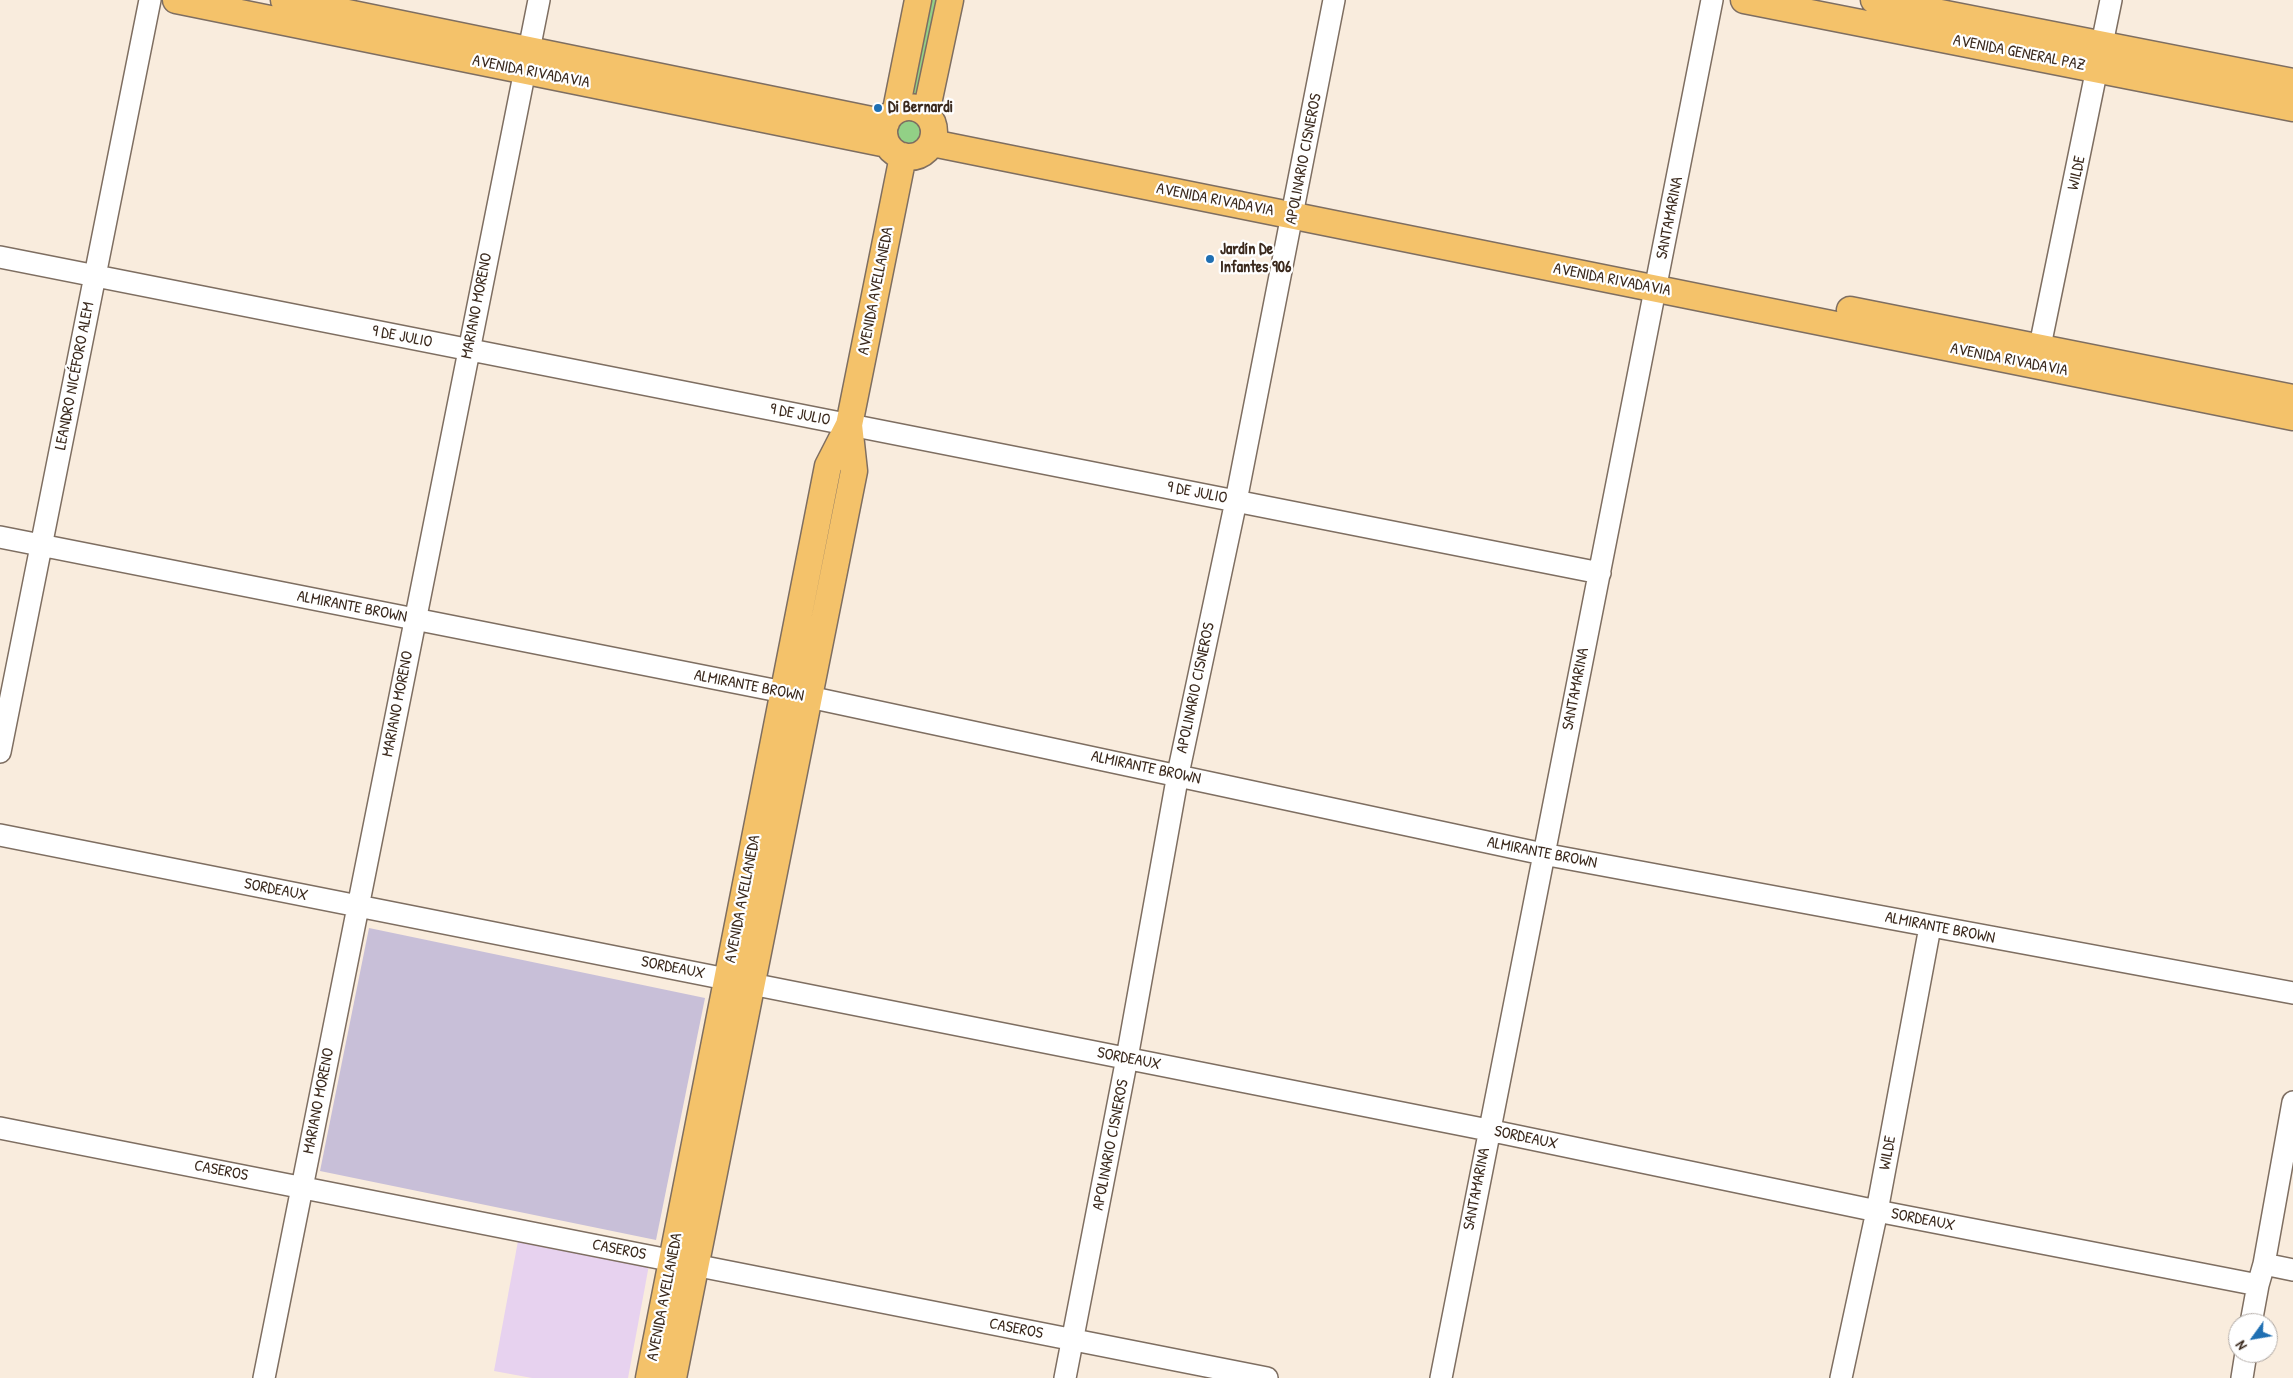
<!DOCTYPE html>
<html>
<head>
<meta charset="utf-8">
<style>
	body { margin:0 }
	#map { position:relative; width:2293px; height:1378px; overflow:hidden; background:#f9ecdd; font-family:"Patrick Hand",sans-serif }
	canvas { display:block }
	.north { position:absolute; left:2228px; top:1313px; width:50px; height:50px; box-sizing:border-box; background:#fff; border:1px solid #b1aaa5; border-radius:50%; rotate:238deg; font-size:14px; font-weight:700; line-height:20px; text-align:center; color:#3b2a1e }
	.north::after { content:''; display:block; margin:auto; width:18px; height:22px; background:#1f6fb2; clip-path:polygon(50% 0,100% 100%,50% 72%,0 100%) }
</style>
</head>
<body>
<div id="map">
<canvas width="2293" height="1378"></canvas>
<div class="north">N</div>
</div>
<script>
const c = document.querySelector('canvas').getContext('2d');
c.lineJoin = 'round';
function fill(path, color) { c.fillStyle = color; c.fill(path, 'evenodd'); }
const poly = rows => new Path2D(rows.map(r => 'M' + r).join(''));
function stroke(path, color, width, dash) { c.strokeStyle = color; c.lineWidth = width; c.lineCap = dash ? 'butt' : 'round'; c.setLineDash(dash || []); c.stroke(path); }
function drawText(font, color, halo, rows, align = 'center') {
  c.font = font + ' "Patrick Hand",sans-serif'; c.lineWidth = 4.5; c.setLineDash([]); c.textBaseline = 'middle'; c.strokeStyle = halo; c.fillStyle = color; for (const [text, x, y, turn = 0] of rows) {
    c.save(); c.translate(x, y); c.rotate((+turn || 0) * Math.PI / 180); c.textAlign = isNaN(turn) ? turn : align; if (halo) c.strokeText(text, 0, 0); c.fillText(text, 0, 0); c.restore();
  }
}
fill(poly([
	[518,1241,649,1265,628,1378,532,1378,494,1371]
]), '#e7d2ef');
fill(poly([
	[369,928,705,998,656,1240,320,1171]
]), '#c8bfd8');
fill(poly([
	[928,0,938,0,919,97,909,95],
	'895 131a13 13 0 1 1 26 0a13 13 0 1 1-26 0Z'
]), '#92d086');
const minor = poly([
	[0,257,1600,573],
	[2040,346,2111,0],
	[0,537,809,697,1543,854,2293,993],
	[0,752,150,0],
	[0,835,1488,1130,1877,1211,2258,1285],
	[0,1128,1267,1378],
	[2264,1264,2293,1270],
	[2251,1323,2258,1285,2264,1264,2293,1102],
	[264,1378,539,0],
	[1065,1378,1127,1058,1178,774,1236,501,1334,0],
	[1441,1378,1712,0],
	[1841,1378,1877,1211,1930,927],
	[2242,1378,2246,1353]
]);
const major = poly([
	[176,0,887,144],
	[284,0,886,123],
	[1744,0,2293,108],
	[1874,0,2293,82],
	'884 132a25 25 0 1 1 50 0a25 25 0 1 1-50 0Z',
	[896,110,918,0],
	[926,113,950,0],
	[932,143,2293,417],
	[1850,310,2293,398],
	[649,1378,828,466,849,425,903,156],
	[673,1378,854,471,849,425]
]);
stroke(minor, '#7e6e61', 24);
stroke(major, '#7e6e61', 29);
stroke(minor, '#fff', 21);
stroke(major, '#f4c26a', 26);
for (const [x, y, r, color] of [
	[878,108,5,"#1f6fb2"],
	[1210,259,5,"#1f6fb2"]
]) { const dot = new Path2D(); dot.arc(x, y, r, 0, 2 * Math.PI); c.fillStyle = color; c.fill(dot); stroke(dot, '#fff', 2); }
drawText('16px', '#3b2a1e', '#fff', [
	["AVENIDA GENERAL PAZ",2019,53,11],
	["AVENIDA RIVADAVIA",531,72,11],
	["APOLINARIO CISNEROS",1304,159,-79],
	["WILDE",2077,173,-78],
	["AVENIDA RIVADAVIA",1215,200,11],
	["SANTAMARINA",1670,218,-79],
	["AVENIDA RIVADAVIA",1612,280,11],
	["AVENIDA AVELLANEDA",876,291,-79],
	["MARIANO MORENO",477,306,-79],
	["9 DE JULIO",402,337,11],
	["AVENIDA RIVADAVIA",2009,360,11],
	["LEANDRO NICÉFORO ALEM",75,376,-79],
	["9 DE JULIO",800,415,11],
	["9 DE JULIO",1197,493,11],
	["ALMIRANTE BROWN",352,607,11],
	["ALMIRANTE BROWN",749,686,11],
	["APOLINARIO CISNEROS",1196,688,-78],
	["SANTAMARINA",1576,689,-79],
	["MARIANO MORENO",398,704,-79],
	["ALMIRANTE BROWN",1146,768,12],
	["ALMIRANTE BROWN",1542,853,11],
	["SORDEAUX",276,890,11],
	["AVENIDA AVELLANEDA",743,899,-79],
	["ALMIRANTE BROWN",1940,928,11],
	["SORDEAUX",673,968,11],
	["SORDEAUX",1129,1059,11],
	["MARIANO MORENO",319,1101,-79],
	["SORDEAUX",1526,1138,12],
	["APOLINARIO CISNEROS",1111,1145,-79],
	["WILDE",1888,1153,-80],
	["CASEROS",221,1171,11],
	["SANTAMARINA",1477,1189,-79],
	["SORDEAUX",1923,1220,11],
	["CASEROS",619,1250,11],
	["AVENIDA AVELLANEDA",665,1297,-79],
	["CASEROS",1016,1329,11]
]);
drawText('bold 16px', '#3b2a1e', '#fff', [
	["Di Bernardi",888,108],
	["Jardín De",1220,250],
	["Infantes 906",1220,268]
], 'left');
</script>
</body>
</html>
